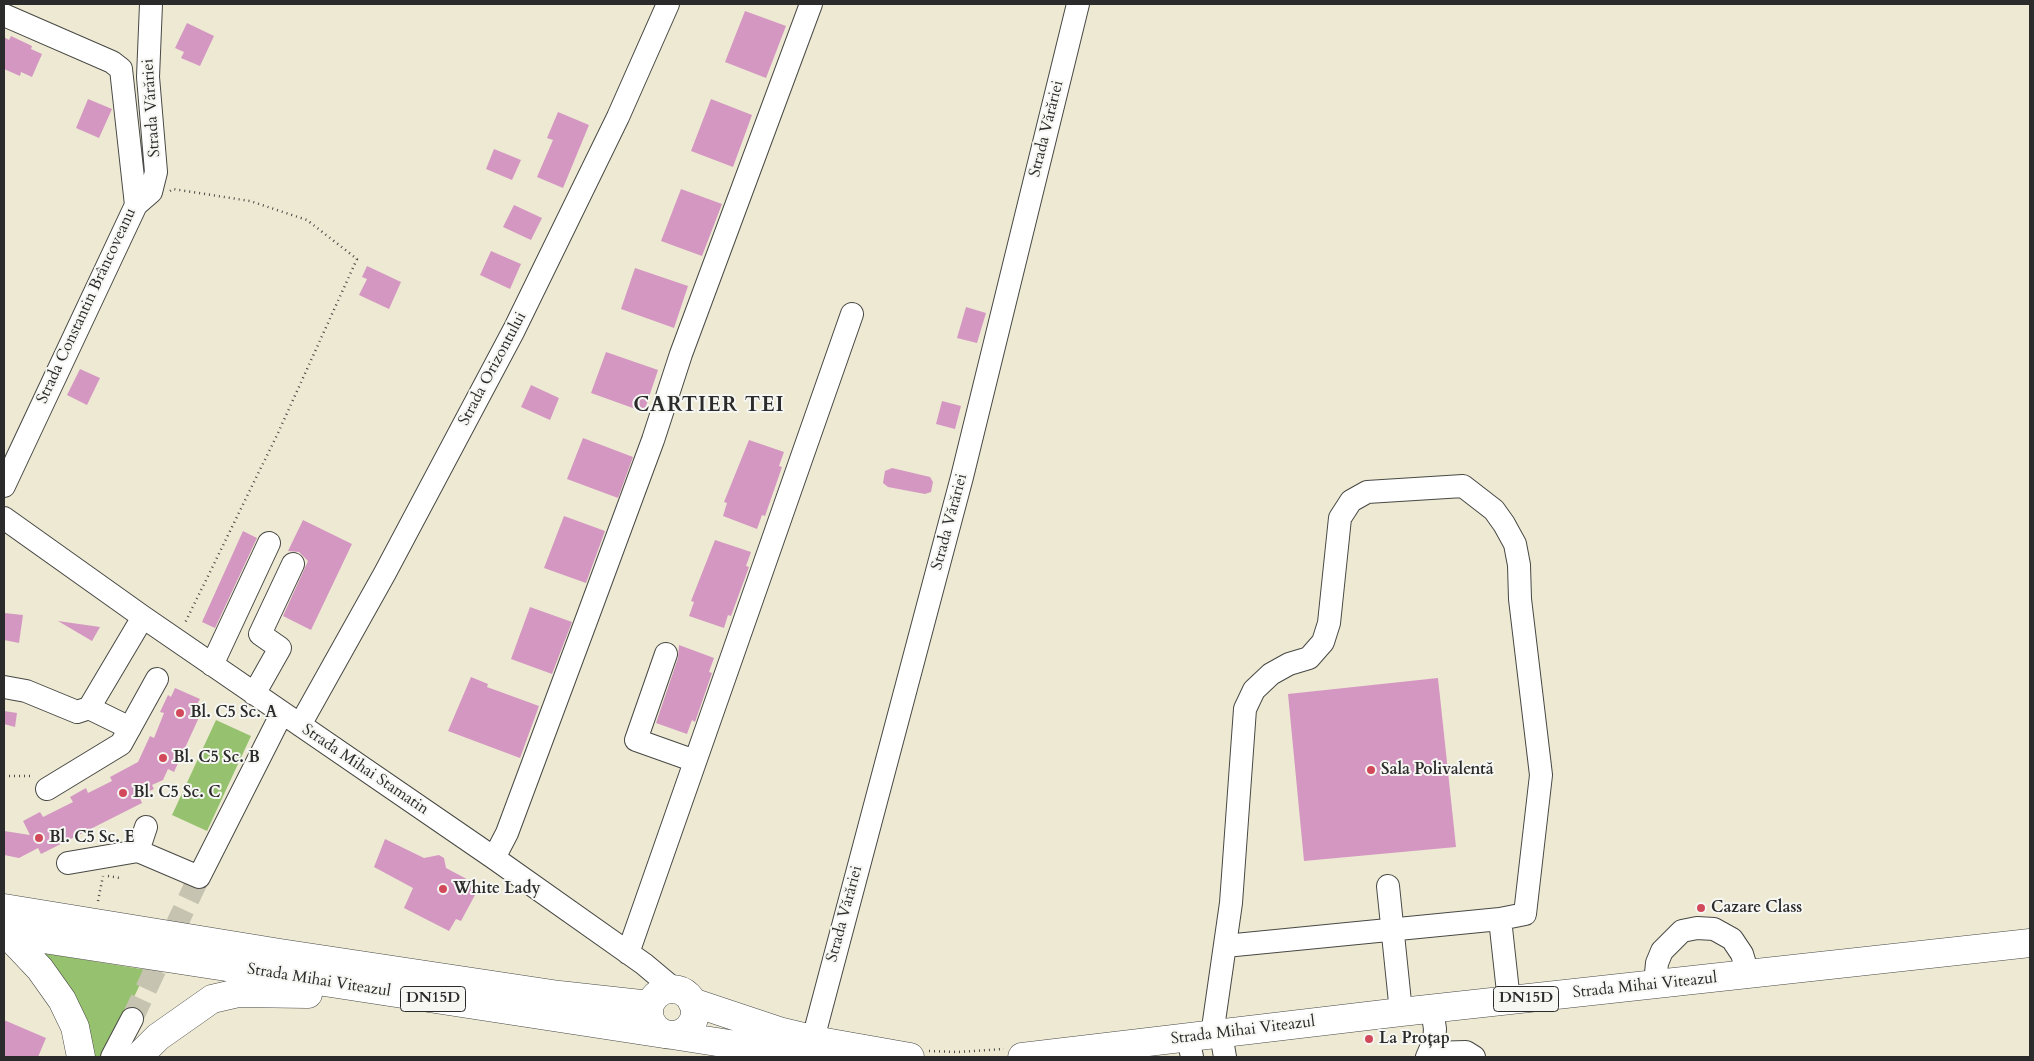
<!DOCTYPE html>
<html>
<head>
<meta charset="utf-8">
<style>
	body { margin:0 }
	#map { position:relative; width:2034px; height:1061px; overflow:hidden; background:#ede9d3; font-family:Cardo,serif }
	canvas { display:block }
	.frame { position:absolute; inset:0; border:5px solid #2b2b2b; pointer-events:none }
</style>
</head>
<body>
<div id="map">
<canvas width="2034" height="1061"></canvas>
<div class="frame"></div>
</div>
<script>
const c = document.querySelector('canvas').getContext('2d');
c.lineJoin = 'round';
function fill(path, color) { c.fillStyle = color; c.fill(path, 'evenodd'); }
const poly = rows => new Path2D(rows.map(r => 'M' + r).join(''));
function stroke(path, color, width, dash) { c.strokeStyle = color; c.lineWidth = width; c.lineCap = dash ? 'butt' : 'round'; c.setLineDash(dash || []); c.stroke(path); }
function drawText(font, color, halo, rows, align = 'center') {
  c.font = font + ' Cardo,serif'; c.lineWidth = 4; c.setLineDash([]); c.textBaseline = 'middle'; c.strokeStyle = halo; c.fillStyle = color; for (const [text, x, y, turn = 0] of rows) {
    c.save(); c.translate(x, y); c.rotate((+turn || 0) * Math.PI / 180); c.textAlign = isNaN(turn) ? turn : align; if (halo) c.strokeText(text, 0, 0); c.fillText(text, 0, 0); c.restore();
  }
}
fill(poly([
	[216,720,251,736,207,831,172,815],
	[37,952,147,970,105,1057,89,1057]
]), '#96c26f');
fill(poly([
	[745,11,786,26,766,78,725,62],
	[187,23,214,36,200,66,181,58,184,52,175,48],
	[11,36,32,46,31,49,42,54,32,77,21,72,20,76,4,69,4,37,9,40],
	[88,99,112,109,99,138,76,128],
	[711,99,752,115,733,167,691,151],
	[558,112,589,125,563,188,537,177,553,140,547,138],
	[494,149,521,160,512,180,486,169],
	[681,189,722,204,702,256,661,241],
	[514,205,542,218,531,240,503,227],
	[491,251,521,264,510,289,480,275],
	[367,266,401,282,389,309,359,295,367,279,362,277],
	[635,268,688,286,674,328,621,309],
	[966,307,986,313,977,343,957,338],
	[606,352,658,370,644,412,591,393],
	[80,369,100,378,87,405,67,395],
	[531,385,559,398,550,420,521,407],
	[942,401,961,406,955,429,936,424],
	[583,438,633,457,618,498,567,479],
	[749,440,784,452,779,466,782,467,765,516,762,515,757,529,723,516,727,503,724,502],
	[892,468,930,477,933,482,931,492,925,494,888,487,883,483,885,471],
	[564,516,605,531,586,583,544,568],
	[303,520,352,544,311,630,283,616,308,561,299,552,288,551],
	[243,531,257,538,215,628,202,622],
	[715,540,751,552,746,566,749,567,731,616,728,615,724,628,689,616,694,602,691,601],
	[530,607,572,622,552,674,511,659],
	[4,613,23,615,19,643,4,640],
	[58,621,100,627,92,641],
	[679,645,714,658,709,672,712,673,695,722,692,720,687,734,656,723,678,658],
	[471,677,488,684,487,687,539,706,520,758,448,731],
	[1438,678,1456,847,1304,861,1288,694],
	[175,688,200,699,194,710,201,713,174,772,168,769,163,780,152,785,154,789,139,796,142,803,41,854,38,848,19,858,4,855,4,831,30,835,23,821,40,812,43,817,73,802,70,797,86,788,88,793,112,781,110,777,138,762,150,736,154,738,164,713,160,712,168,695,171,697],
	[4,711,17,713,15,727,4,724],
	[385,839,424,858,439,855,444,858,446,868,476,884,472,894,475,895,461,921,456,919,449,931,404,908,413,888,374,867],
	[4,1020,46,1038,38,1057,4,1057]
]), '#d497c2');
stroke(poly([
	[132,1019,199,877]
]), '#c6c3b1', 22, [22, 11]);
const minor = poly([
	[4,15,112,62,121,69,136,205,4,486],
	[136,205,151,192,156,172,148,77,151,4],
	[4,518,143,617,494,858,644,964,675,990],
	[666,654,636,740,695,761],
	[212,665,269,543],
	[4,687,26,691,77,712,89,708,143,617],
	[254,694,280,648,260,634,293,564],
	[89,708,130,728],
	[300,725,385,573,514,330,618,117,668,4],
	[47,789,121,744,157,679],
	[138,851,199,877,282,713],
	[494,858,507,833,589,613,653,440,681,354,811,4],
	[68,863,138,851,146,827],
	[1388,886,1401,1012],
	[1500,919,1509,1001],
	[628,953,852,314],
	[1655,984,1657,963,1662,951,1682,931,1697,928,1714,929,1732,939,1742,954,1748,974],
	[1221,1034,1225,1057],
	[1212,1035,1231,903,1245,709,1254,690,1271,674,1289,664,1309,658,1323,642,1329,623,1340,518,1351,501,1367,492,1463,486,1494,510,1504,524,1515,544,1519,565,1520,599,1541,775,1525,914,1500,919,1225,946],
	[1188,1038,1192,1057],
	[813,1039,962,477,1078,4],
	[1429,1053,1466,1052,1474,1057],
	[112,1057,132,1019],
	[1427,1057,1434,1041,1435,1029,1432,1009]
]);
const major = poly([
	[4,908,280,953,559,995,650,1005],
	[4,933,664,1034],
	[6,933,40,969,62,1000,75,1027,81,1057],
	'649 1012a23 23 0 1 1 46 0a23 23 0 1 1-46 0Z',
	[692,1002,779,1031,825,1042,910,1057],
	[672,1035,813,1057],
	[138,1057,158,1037,212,999,238,993,308,994],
	[1022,1057,1401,1012,2030,943]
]);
stroke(minor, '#484844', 24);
stroke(major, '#484844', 29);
stroke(poly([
	[170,191,173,189,250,201,307,220,357,259,278,433,185,623],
	[4,776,32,776],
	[108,876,120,878],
	[98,901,103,876],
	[929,1051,958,1052,1004,1049]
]), '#484844', 2.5, [1, 4]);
stroke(minor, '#fff', 22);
stroke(major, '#fff', 28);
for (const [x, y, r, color] of [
	[180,713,5,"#d1495b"],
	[163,758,5,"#d1495b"],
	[1371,770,5,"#d1495b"],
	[123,793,5,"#d1495b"],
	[39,838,5,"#d1495b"],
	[443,889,5,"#d1495b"],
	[1701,908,5,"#d1495b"],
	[1369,1039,5,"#d1495b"]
]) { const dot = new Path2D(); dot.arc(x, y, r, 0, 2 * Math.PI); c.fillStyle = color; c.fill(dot); stroke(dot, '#f6f6f2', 2); }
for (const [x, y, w] of [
	[433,999,65],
	[1526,999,65]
]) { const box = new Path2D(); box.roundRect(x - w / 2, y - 12.5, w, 25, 4); c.fillStyle = '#f6f6f2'; c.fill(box); stroke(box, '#2b2b2b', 1); }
drawText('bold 15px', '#2b2b2b', null, [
	["DN15D",433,999],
	["DN15D",1526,999]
]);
drawText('16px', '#2b2b2b', '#f6f6f2', [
	["Strada Vărăriei",152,108,-94],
	["Strada Vărăriei",1047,129,-76],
	["Strada Constantin Brâncoveanu",87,306,-65],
	["Strada Orizontului",493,369,-62],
	["Strada Vărăriei",950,522,-75],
	["Strada Mihai Stamatin",365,770,34],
	["Strada Vărăriei",845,914,-75],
	["Strada Mihai Viteazul",319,981,9],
	["Strada Mihai Viteazul",1645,986,-6],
	["Strada Mihai Viteazul",1243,1031,-7]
]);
drawText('bold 16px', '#2b2b2b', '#f6f6f2', [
	["Bl. C5 Sc. A",190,713],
	["Bl. C5 Sc. B",173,758],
	["Sala Polivalentă",1381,770],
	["Bl. C5 Sc. C",133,793],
	["Bl. C5 Sc. E",49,838],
	["White Lady",453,889],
	["Cazare Class",1711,908],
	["La Proțap",1379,1039]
], 'left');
c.letterSpacing = '1px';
drawText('bold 21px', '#2b2b2b', '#f6f6f2', [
	["CARTIER TEI",709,406]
]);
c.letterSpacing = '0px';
</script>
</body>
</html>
